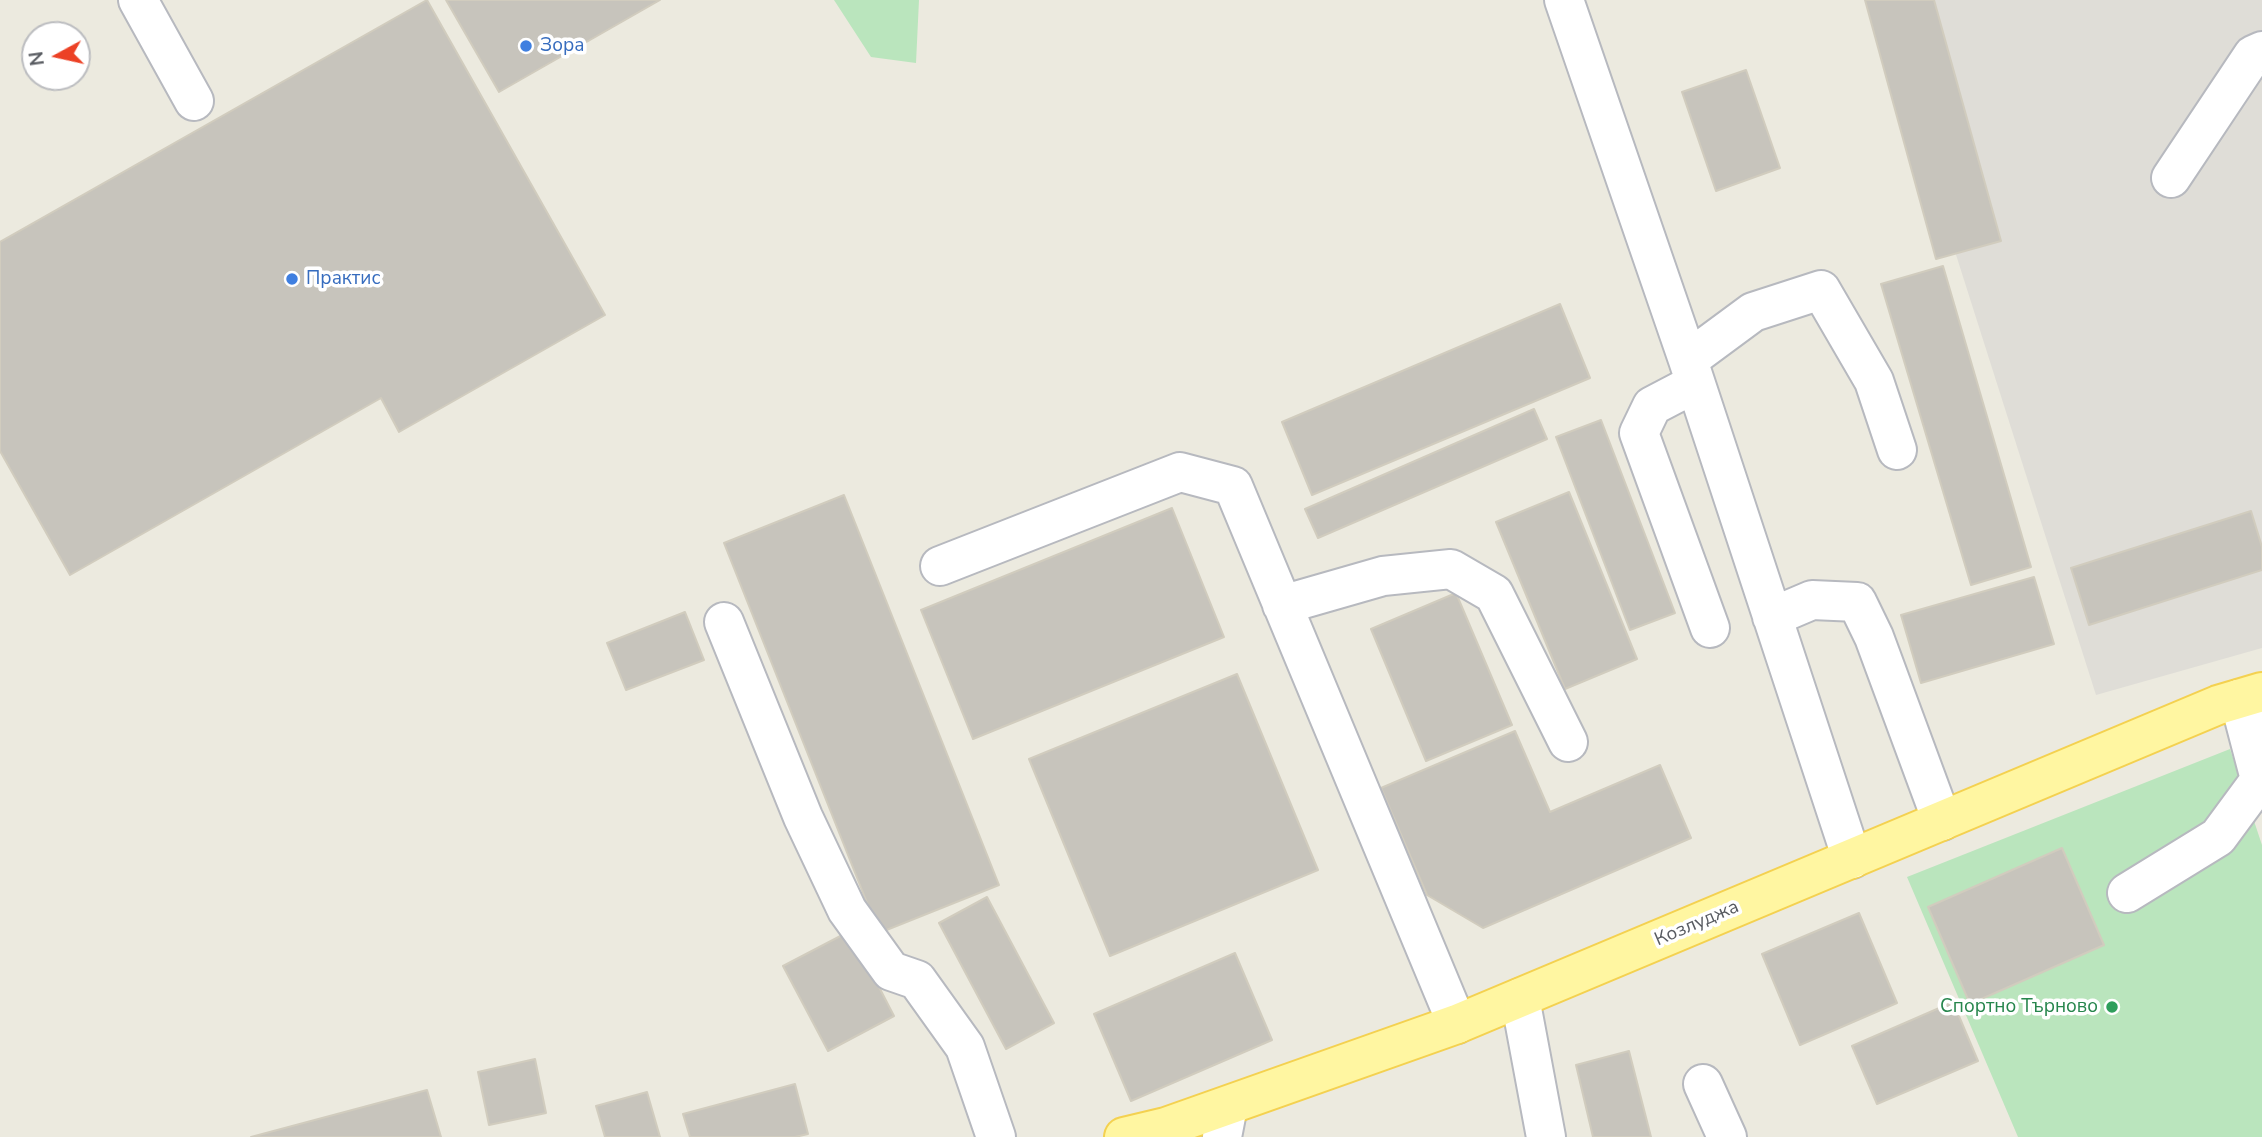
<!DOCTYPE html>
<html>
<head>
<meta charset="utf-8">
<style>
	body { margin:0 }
	#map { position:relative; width:2262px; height:1137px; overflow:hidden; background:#eceadf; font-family:"Nunito Sans",sans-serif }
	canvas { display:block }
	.north { position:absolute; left:21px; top:21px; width:70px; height:70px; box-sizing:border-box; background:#fff; border:2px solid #bcbdc0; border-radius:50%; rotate:262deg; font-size:19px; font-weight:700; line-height:28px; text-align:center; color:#585b61 }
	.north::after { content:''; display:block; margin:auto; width:24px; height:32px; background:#ec4125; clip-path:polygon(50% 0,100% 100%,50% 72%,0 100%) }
</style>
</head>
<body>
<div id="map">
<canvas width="2262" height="1137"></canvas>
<div class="north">N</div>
</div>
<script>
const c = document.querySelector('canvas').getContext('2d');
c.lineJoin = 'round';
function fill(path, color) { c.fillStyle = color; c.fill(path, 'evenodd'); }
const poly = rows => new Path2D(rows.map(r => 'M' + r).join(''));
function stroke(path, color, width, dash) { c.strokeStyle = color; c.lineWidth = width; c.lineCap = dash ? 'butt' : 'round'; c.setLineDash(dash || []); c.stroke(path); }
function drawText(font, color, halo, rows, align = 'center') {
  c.font = font + ' "Nunito Sans",sans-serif'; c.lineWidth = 7; c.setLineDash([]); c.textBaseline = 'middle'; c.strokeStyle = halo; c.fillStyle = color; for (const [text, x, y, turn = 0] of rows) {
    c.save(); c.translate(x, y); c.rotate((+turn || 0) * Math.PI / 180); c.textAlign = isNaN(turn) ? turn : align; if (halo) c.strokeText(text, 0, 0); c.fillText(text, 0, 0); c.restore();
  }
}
fill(poly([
	[1875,0,2262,0,2262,648,2096,695]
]), '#dfddd7');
fill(poly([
	[834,0,919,0,916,63,871,57],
	[2230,749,2262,845,2262,1137,2018,1137,1907,877]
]), '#bae5bd');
const building = poly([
	[427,0,605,315,399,432,381,398,70,575,0,451,0,242,427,0],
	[446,0,660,0,499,92,446,0],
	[1865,0,1934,0,2001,241,1936,259,1865,0],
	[1746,70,1780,168,1716,191,1682,92,1746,70],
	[1943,266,2031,567,1971,585,1881,284,1943,266],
	[1560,304,1590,378,1312,495,1282,422,1560,304],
	[1534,409,1547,439,1318,538,1305,509,1534,409],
	[1601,420,1675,613,1630,630,1556,437,1601,420],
	[1569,492,1637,659,1565,689,1496,522,1569,492],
	[844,495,999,885,879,933,724,543,844,495],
	[1172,508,1224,637,973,739,921,610,1172,508],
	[2251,511,2262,547,2262,570,2089,625,2071,568,2251,511],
	[2034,577,2054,644,1921,683,1901,615,2034,577],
	[1456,593,1512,725,1426,761,1371,629,1456,593],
	[685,612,704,660,626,690,607,643,685,612],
	[1237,674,1318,870,1110,956,1029,759,1237,674],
	[1515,731,1550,812,1660,765,1691,838,1483,928,1427,895,1381,788,1515,731],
	[2062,848,2104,945,1970,1004,1928,907,2062,848],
	[987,897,1054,1023,1006,1049,939,923,987,897],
	[1859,913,1897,1003,1800,1045,1762,954,1859,913],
	[850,931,894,1016,828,1051,783,966,850,931],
	[1235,953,1272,1040,1131,1101,1094,1014,1235,953],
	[1953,1002,1978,1061,1877,1104,1852,1046,1953,1002],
	[1629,1051,1651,1137,1593,1137,1576,1065,1629,1051],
	[535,1059,546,1113,489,1125,478,1072,535,1059],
	[795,1084,808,1134,795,1137,690,1137,683,1114,795,1084],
	[427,1090,441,1137,251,1137,427,1090],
	[647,1092,660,1137,605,1137,596,1106,647,1092]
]);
fill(building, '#c7c4bc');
stroke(building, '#d1ccbe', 2);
const minor = poly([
	[138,0,194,101],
	[1564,0,1688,360,1852,859],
	[2171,178,2253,55,2262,51],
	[1688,360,1753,312,1821,290,1874,381,1897,450],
	[1694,384,1652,406,1639,433,1710,628],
	[940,566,1180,472,1233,486,1457,1024],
	[1282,605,1383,576,1451,569,1494,594,1568,742],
	[1772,617,1812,600,1857,602,1874,637,1942,821],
	[724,622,803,817,847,910,891,971,917,980,965,1047,996,1137],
	[2239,699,2262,787],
	[2127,893,2218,837,2260,780],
	[1520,998,1546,1137],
	[1703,1084,1727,1137],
	[1222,1137,1228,1106]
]);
const major = poly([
	[1124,1137,1166,1127,1457,1024,2218,705,2262,692]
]);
stroke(minor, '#b7b9bf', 42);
stroke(major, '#f4d150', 42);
stroke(minor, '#fff', 38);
stroke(major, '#fff6a1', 38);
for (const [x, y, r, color] of [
	[526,46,7,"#3f7fe0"],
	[292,279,7,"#3f7fe0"],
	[2112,1007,7,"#2e9e5b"]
]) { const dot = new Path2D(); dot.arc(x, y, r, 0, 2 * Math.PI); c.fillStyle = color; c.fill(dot); stroke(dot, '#fff', 2.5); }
drawText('19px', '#366cbe', '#fff', [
	["Зора",540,46],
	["Практис",306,279]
], 'left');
drawText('19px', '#585b61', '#fff', [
	["Козлуджа",1697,924,-23]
]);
drawText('19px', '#27864d', '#fff', [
	["Спортно Търново",2098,1007]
], 'right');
</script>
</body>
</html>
